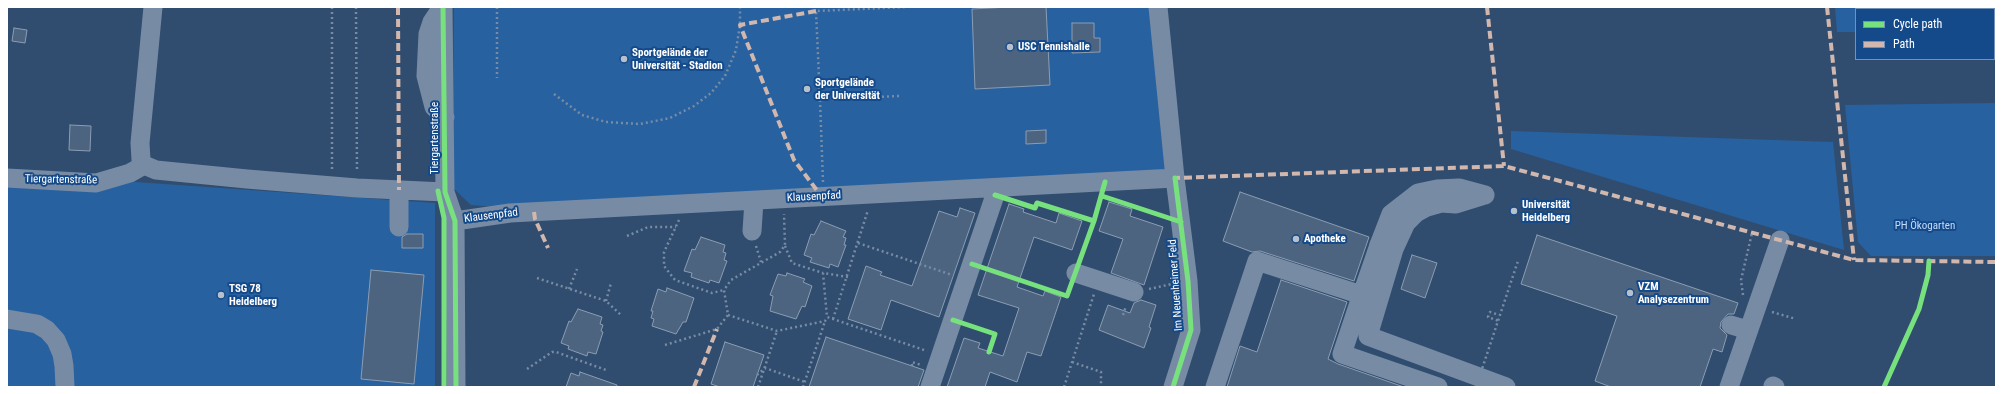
<!DOCTYPE html>
<html>
<head>
<meta charset="utf-8">
<style>
	body { margin:0 }
	#map { position:relative; width:2003px; height:394px; overflow:hidden; background:#304d6f; font-family:"Roboto Condensed",sans-serif }
	canvas { display:block }
	.frame { position:absolute; inset:0; border:8px solid #fff; pointer-events:none }
	.legend { position:absolute; left:1855px; top:8px; width:140px; height:52px; box-sizing:border-box; background:#154a8a; border:1px solid #7392b9; margin:0; padding:5px 7px; list-style:none; font-size:12px; color:#fff }
	.legend li { display:flex; align-items:center; gap:8px; height:20px }
	.legend b { width:20px; border:1px solid #7392b9 }
</style>
</head>
<body>
<div id="map">
<canvas width="2003" height="394"></canvas>
<div class="frame"></div>
<ul class="legend">
<li><b style="height:5px;background:#77e17e"></b>Cycle path</li>
<li><b style="height:5px;background:#d1b7ad"></b>Path</li>
</ul>
</div>
<script>
const c = document.querySelector('canvas').getContext('2d');
c.lineJoin = 'round';
function fill(path, color) { c.fillStyle = color; c.fill(path, 'evenodd'); }
const poly = rows => new Path2D(rows.map(r => 'M' + r).join(''));
function stroke(path, color, width, dash) { c.strokeStyle = color; c.lineWidth = width; c.lineCap = dash ? 'butt' : 'round'; c.setLineDash(dash || []); c.stroke(path); }
function drawText(font, color, halo, rows, align = 'center') {
  c.font = font + ' "Roboto Condensed",sans-serif'; c.lineWidth = 4; c.setLineDash([]); c.textBaseline = 'middle'; c.strokeStyle = halo; c.fillStyle = color; for (const [text, x, y, turn = 0] of rows) {
    c.save(); c.translate(x, y); c.rotate((+turn || 0) * Math.PI / 180); c.textAlign = isNaN(turn) ? turn : align; if (halo) c.strokeText(text, 0, 0); c.fillText(text, 0, 0); c.restore();
  }
}
fill(poly([
	[454,7,1154,7,1169,171,509,208,471,205,452,187],
	[1835,7,1996,7,1996,30,1994,30,1994,9,1856,9,1856,32,1837,32],
	[1996,103,1996,256,1871,256,1858,242,1845,105],
	[1511,131,1833,142,1844,250,1511,149],
	[7,173,435,203,435,387,7,387]
]), '#2861a0');
const building = poly([
	[1010,7,1046,7,1050,85,975,89,972,9,1010,7],
	[1072,23,1094,23,1094,38,1100,38,1100,52,1072,53,1072,23],
	[14,28,27,30,25,43,12,41,14,28],
	[70,125,91,126,90,151,69,150,70,125],
	[1046,130,1046,143,1026,144,1026,131,1046,130],
	[1240,192,1369,237,1354,281,1260,251,1252,252,1223,241,1240,192],
	[1109,202,1132,209,1130,216,1163,227,1144,285,1111,273,1123,239,1099,231,1109,202],
	[1009,204,1024,209,1023,212,1056,223,1059,213,1082,221,1072,250,1034,237,1017,287,1043,296,1045,291,1061,297,1041,356,1027,352,1017,382,990,372,985,387,947,387,964,338,980,343,978,348,1003,356,1019,308,978,295,1009,204],
	[960,208,975,213,939,317,891,300,881,330,848,319,866,266,882,272,880,275,912,286,939,211,957,217,960,208],
	[821,221,846,231,843,237,846,238,844,245,846,245,838,267,830,264,829,268,810,262,812,258,804,255,811,234,814,235,821,221],
	[407,234,423,234,423,248,402,248,402,237,407,234],
	[1537,235,1738,303,1734,314,1728,314,1721,322,1720,328,1727,335,1722,352,1713,349,1700,387,1611,387,1595,381,1617,316,1521,284,1537,235],
	[701,237,725,245,723,252,726,253,724,260,727,261,719,283,710,280,709,283,691,277,692,273,684,271,692,249,695,250,701,237],
	[1412,255,1437,263,1425,298,1401,289,1412,255],
	[371,270,424,275,414,384,361,379,371,270],
	[787,273,805,279,803,282,812,286,805,307,802,306,796,319,770,311,773,296,770,295,778,274,786,276,787,273],
	[1281,280,1347,302,1328,359,1338,364,1404,387,1227,387,1240,346,1257,352,1281,280],
	[667,288,694,298,686,322,683,322,676,334,652,326,654,319,651,318,653,311,651,311,658,289,666,292,667,288],
	[1141,300,1156,305,1149,327,1151,328,1144,348,1099,330,1108,305,1130,313,1134,303,1141,300],
	[578,309,602,317,600,324,603,325,601,331,603,332,596,354,588,352,587,356,568,349,569,346,561,343,569,321,571,322,578,309],
	[826,337,924,370,918,387,809,387,826,337],
	[725,342,764,355,753,387,720,387,711,384,725,342],
	[580,372,617,385,617,387,566,387,571,373,579,376,580,372]
]);
fill(building, '#4c6480');
stroke(building, '#8b9db2', 1);
stroke(poly([
	[332,7,332,170],
	[356,7,357,172],
	[497,7,497,78],
	[554,94,582,115,606,122,640,124,670,118,694,106,711,93,725,76,736,50,740,25,740,7],
	[899,96,820,100,816,11,907,7],
	[820,100,823,182],
	[679,220,664,252,664,266,675,280,712,293,724,290],
	[627,236,648,227,676,227],
	[858,243,952,275],
	[756,246,761,262],
	[785,246,792,263,823,273],
	[848,277,823,273,827,317,927,351],
	[537,278,606,301,622,316],
	[569,289,577,269],
	[1149,289,1172,284],
	[1743,295,1741,280,1752,233],
	[606,301,611,283],
	[1772,312,1796,319],
	[1496,314,1490,312,1488,317,1499,321],
	[728,315,777,331,825,321,827,317],
	[1123,315,1126,306],
	[833,319,868,210],
	[665,345,717,329,728,315,724,290,731,280,780,252,785,245,784,214],
	[1072,362,1101,372,1101,387],
	[912,366,912,362,921,365],
	[527,369,552,352,556,352,606,370],
	[757,375,765,368,805,382],
	[758,387,777,331],
	[803,387,825,321],
	[1064,387,1094,294]
]), '#778ca4', 2.5, [2, 3]);
stroke(poly([
	[442,7,432,22,428,34,426,76,434,107,445,117],
	[443,7,445,192,455,221,456,387],
	[1158,7,1175,178,1188,281,1191,330,1173,387],
	[144,165,156,170,247,179,357,188,445,192],
	[144,165,141,160,140,143,153,7],
	[7,178,96,183,130,173,144,165],
	[399,190,399,227],
	[1485,195,1456,204,1441,203,1427,207,1416,213,1406,223,1394,249,1368,336,1506,387],
	[455,221,510,213,1175,178],
	[752,231,754,201],
	[1379,245,1391,214,1418,193,1437,189,1459,188,1485,195],
	[1076,273,1134,292],
	[1360,300,1342,354,1438,387],
	[7,319,37,324,47,330,56,340,62,354,64,366,65,387],
	[1731,325,1748,330],
	[1773,386,1775,387],
	[930,387,995,195,995,188],
	[1215,387,1257,261,1377,300],
	[1729,387,1780,240]
]), '#778ca4', 19);
stroke(poly([
	[1476,387,1518,261]
]), '#778ca4', 2.5, [2, 3]);
stroke(poly([
	[1360,300,1379,245]
]), '#778ca4', 19);
stroke(poly([
	[398,7,399,190],
	[1487,7,1504,166],
	[1827,7,1854,260],
	[816,11,740,25,794,160,822,197],
	[1175,181,1175,178,1504,166,1854,260,1996,262],
	[534,212,535,219,548,248],
	[694,387,717,329]
]), '#d1b7ad', 4, [8, 4]);
stroke(poly([
	[443,7,445,192,455,221,456,387],
	[438,191,444,218,444,387],
	[995,195,1035,208,1037,203,1094,221],
	[1102,196,1181,222],
	[972,264,1067,296,1094,221,1105,182],
	[953,320,995,334,989,352],
	[1173,387,1191,330,1188,281,1175,178],
	[1884,387,1919,309,1928,275,1929,261]
]), '#77e17e', 5);
for (const [x, y, r, color] of [
	[1010,47,4,"#b7c1cd"],
	[624,59,4,"#b7c1cd"],
	[807,89,4,"#b7c1cd"],
	[1514,211,4,"#b7c1cd"],
	[1296,239,4,"#b7c1cd"],
	[1630,293,4,"#b7c1cd"],
	[221,295,4,"#b7c1cd"]
]) { const dot = new Path2D(); dot.arc(x, y, r, 0, 2 * Math.PI); c.fillStyle = color; c.fill(dot); stroke(dot, '#154a8a', 1.5); }
drawText('bold 11px', '#fff', '#154a8a', [
	["USC Tennishalle",1018,47],
	["Sportgelände der",632,53],
	["Universität - Stadion",632,66],
	["Sportgelände",815,83],
	["der Universität",815,96],
	["Universität",1522,205],
	["Heidelberg",1522,218],
	["Apotheke",1304,239],
	["VZM",1638,287],
	["Analysezentrum",1638,300],
	["TSG 78",229,289],
	["Heidelberg",229,302]
], 'left');
drawText('11px', '#fff', '#154a8a', [
	["Tiergartenstraße",435,138,-90],
	["Tiergartenstraße",61,180,1],
	["Klausenpfad",814,197,-3],
	["Klausenpfad",491,216,-7],
	["Im Neuenheimer Feld",1176,285,-94]
]);
drawText('11px', '#c3ddfb', '#154a8a', [
	["PH Ökogarten",1925,226]
]);
</script>
</body>
</html>
